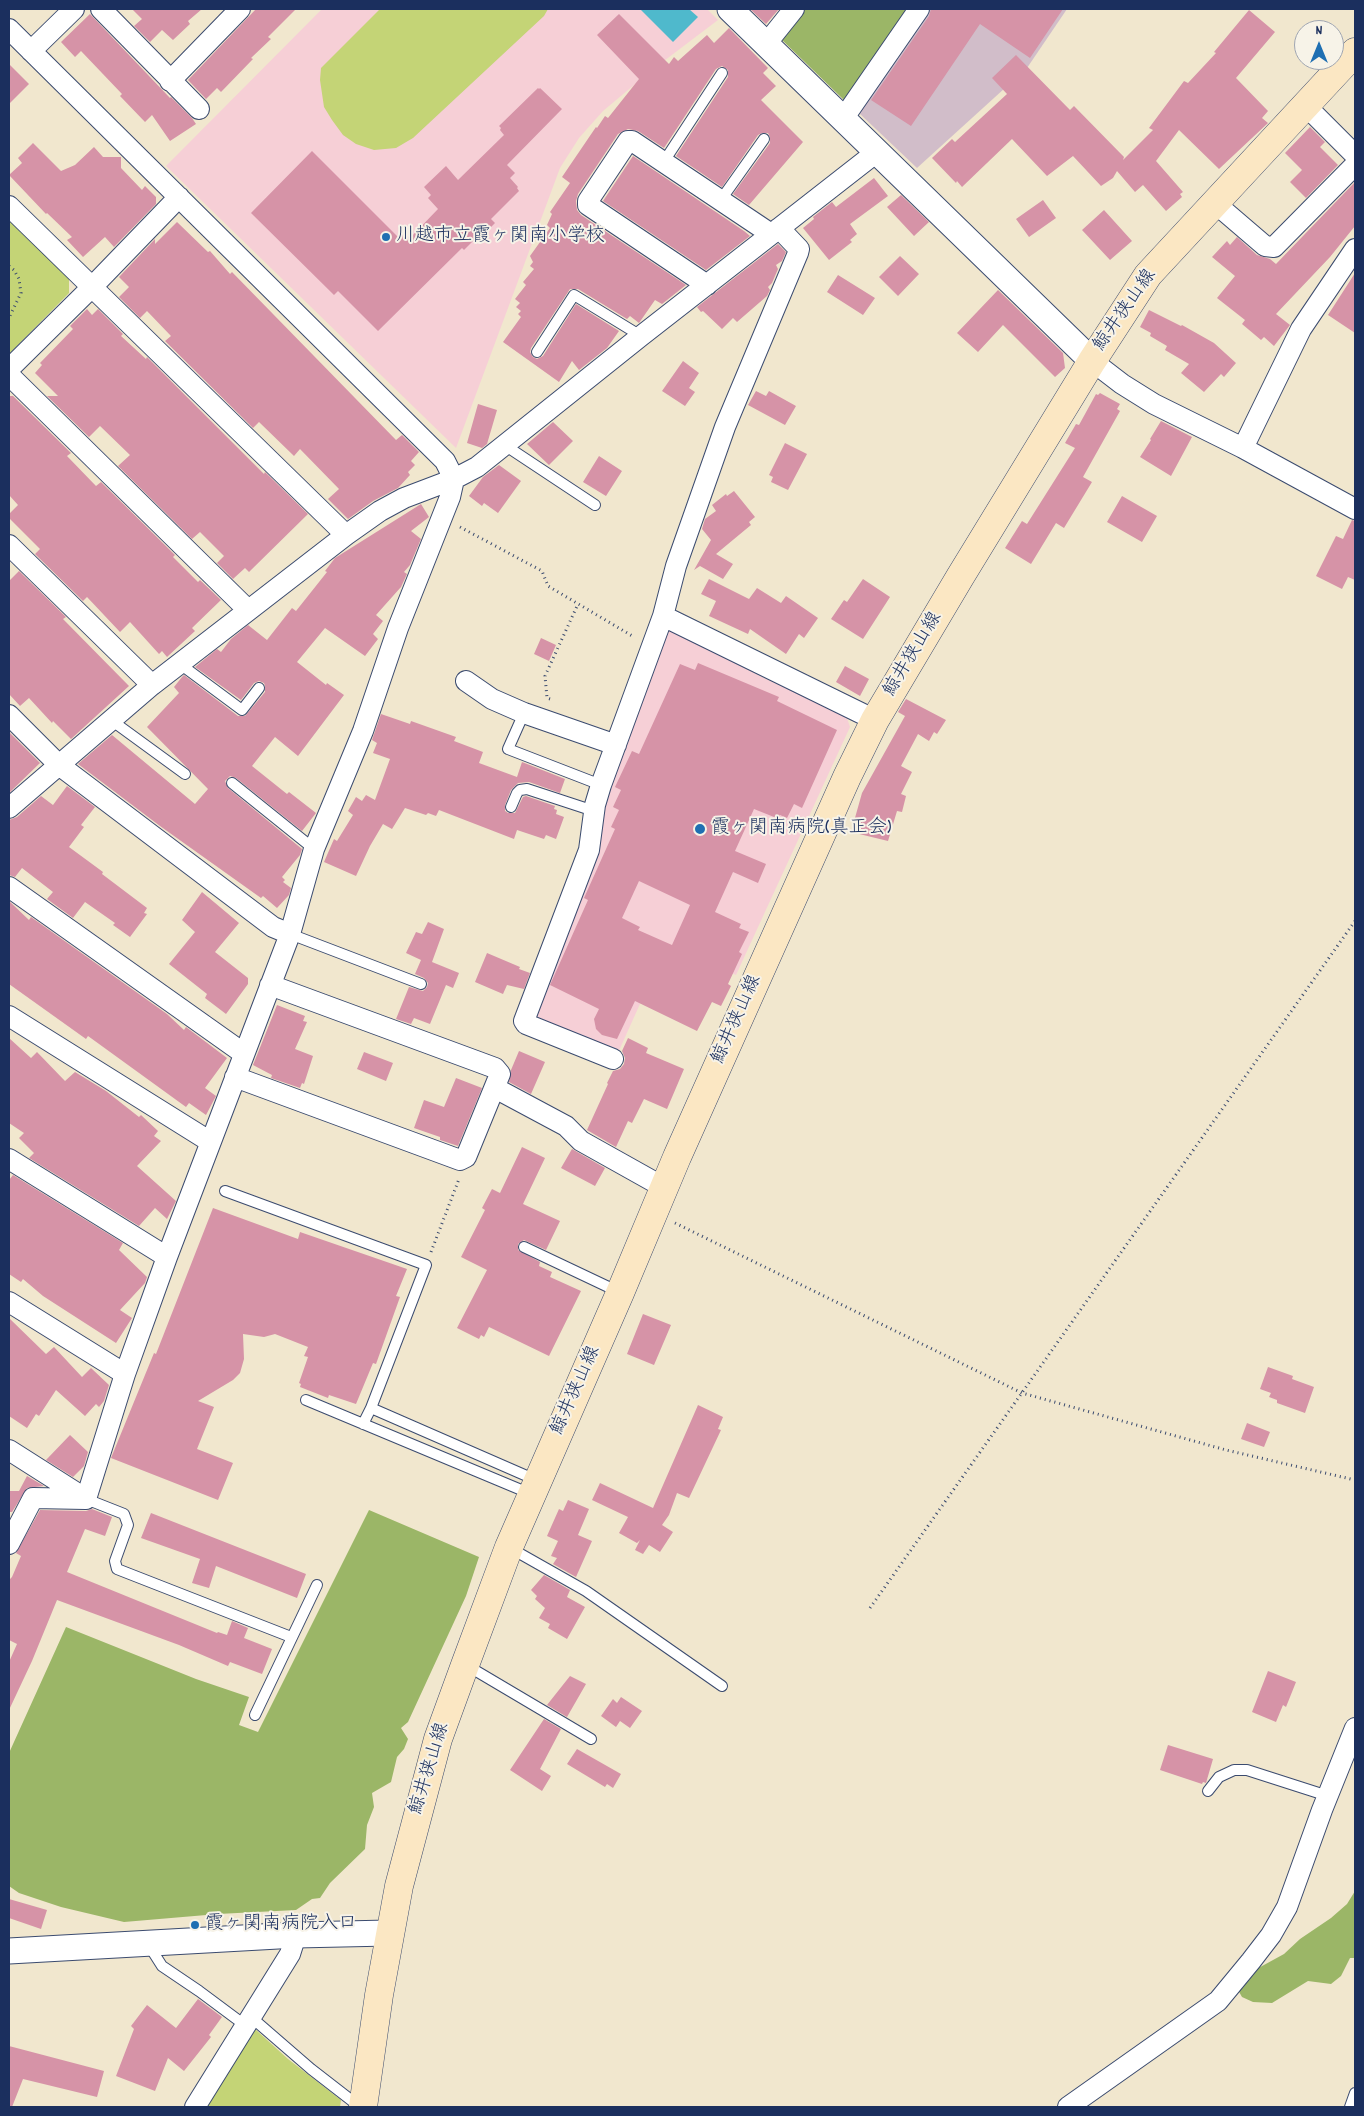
<!DOCTYPE html>
<html>
<head>
<meta charset="utf-8">
<style>
  body { margin:0 }
  #map { position:relative; width:1364px; height:2116px; overflow:hidden; background:#f1e7ce; font-family:Dekko,sans-serif }
  canvas { display:block }
  .frame { position:absolute; inset:0; border:10px solid #1b2f5e; pointer-events:none }
  .north { position:absolute; left:1294px; top:20px; width:50px; height:50px; box-sizing:border-box; background:#f7f3e8; border:1px solid #9fa5b1; border-radius:50%; rotate:0deg; font-size:14px; font-weight:700; line-height:20px; text-align:center; color:#1b2f5e }
  .north::after { content:''; display:block; margin:auto; width:18px; height:22px; background:#1f6fb2; clip-path:polygon(50% 0,100% 100%,50% 72%,0 100%) }
</style>
</head>
<body>
<div id="map">
<canvas width="1364" height="2116"></canvas>
<div class="frame"></div>
<div class="north">N</div>
</div>
<script>
const context = document.querySelector('canvas').getContext('2d');
context.lineJoin = 'round';
function fillPath(path, color) { context.fillStyle = color; context.fill(path, 'evenodd'); }
const shape = rows => new Path2D(rows.map(r => 'M' + r).join(''));
function strokePath(path, color, width, dash) { context.strokeStyle = color; context.lineWidth = width; context.lineCap = dash ? 'butt' : 'round'; context.setLineDash(dash || []); context.stroke(path); }
function drawText(font, color, halo, rows, align = 'center') {
  context.font = font + ' Dekko,"Klee One",sans-serif'; context.lineWidth = 4; context.setLineDash([]); context.textBaseline = 'middle'; context.strokeStyle = halo; context.fillStyle = color; for (const [text, x, y, turn = 0] of rows) {
    context.save(); context.translate(x, y); context.rotate((+turn || 0) * Math.PI / 180); context.textAlign = isNaN(turn) ? turn : align; if (halo) context.strokeText(text, 0, 0); context.fillText(text, 0, 0); context.restore();
  }
}
fillPath(shape([
  [322,9,707,9,718,20,652,70,603,111,579,138,560,168,456,448,166,166],
  [671,630,766,679,846,715,850,727,736,975,667,944,617,1055,536,1024,531,1015,600,808,661,633]
]), '#f6cfd6');
fillPath(shape([
  [924,9,1067,9,1027,68,917,168,859,113]
]), '#d1bdc9');
fillPath(shape([
  [380,9,548,9,544,16,413,138,396,148,374,150,356,144,343,135,332,120,324,107,320,80,321,68],
  [9,218,69,276,69,293,9,354],
  [255,2029,288,2059,341,2100,340,2107,206,2107]
]), '#c4d476');
fillPath(shape([
  [802,9,910,9,846,102,779,37],
  [369,1510,479,1557,466,1596,408,1722,401,1728,408,1739,404,1749,397,1757,391,1782,372,1793,374,1807,367,1825,365,1849,330,1883,320,1898,312,1899,296,1910,218,1914,124,1922,61,1907,19,1893,9,1886,9,1753,66,1627,196,1679,249,1697,239,1725,258,1732],
  [1355,1891,1355,1958,1350,1958,1341,1976,1331,1984,1308,1981,1272,2003,1253,2002,1242,1997,1238,1990,1253,1971,1284,1954,1300,1939,1331,1918,1347,1904]
]), '#9bb667');
fillPath(shape([
  [640,9,689,9,698,17,673,42]
]), '#4fb9cc');
fillPath(shape([
  [132,9,202,9,188,21,190,24,173,40,162,30,150,42,134,26,142,19],
  [256,9,296,9,268,37,271,39,251,58,253,59,221,92,217,88,206,99,188,80],
  [750,9,779,9,766,24],
  [931,9,1063,9,1030,58,980,24,911,126,871,100,929,16],
  [1249,10,1275,32,1236,78,1268,111,1262,118,1268,123,1219,169,1179,130,1156,161,1183,192,1180,194,1182,197,1166,211,1143,185,1135,192,1117,171,1113,178,1101,186,1073,156,1047,176,1012,139,962,187,957,181,956,183,932,158,952,139,955,142,1007,94,992,78,1016,55,1070,110,1074,106,1124,157,1123,160,1153,130,1149,128,1184,81,1188,83,1216,53,1214,52],
  [90,14,170,98,171,97,192,118,196,124,170,141,152,115,145,122,120,96,122,94,81,51,75,57,61,42],
  [619,14,669,64,674,57,678,61,707,35,714,43,729,28,768,68,763,73,776,86,761,100,803,142,749,205,733,194,770,143,770,137,768,133,762,133,758,135,722,187,676,156,728,77,728,70,722,66,716,69,664,148,638,131,628,129,618,134,578,194,576,201,577,210,581,215,686,285,662,304,655,300,639,323,630,316,627,319,578,289,570,289,531,348,530,352,533,357,537,359,543,356,576,304,619,331,607,348,579,370,572,361,559,382,503,342,521,317,518,314,521,311,516,307,520,303,515,299,526,285,523,282,534,269,530,266,533,262,530,256,550,228,547,225,552,214,550,212,570,183,562,177,596,127,597,128,605,116,608,118,639,79,597,35],
  [9,64,29,84,9,104],
  [538,88,539,89,540,88,562,109,507,165,515,173,510,178,518,187,517,188,519,191,491,219,495,223,484,234,482,232,464,250,462,248,378,331,338,291,334,295,251,213,312,151,399,238,404,233,410,238,438,209,428,198,431,195,424,187,446,166,458,180,504,135,500,130,501,128,499,126],
  [1310,127,1325,142,1320,147,1338,165,1306,198,1290,182,1302,170,1285,153],
  [33,143,61,171,75,165,94,147,103,157,121,157,121,168,142,190,145,186,156,197,156,204,114,247,105,237,83,257,67,240,72,237,47,213,46,214,9,175,22,163,18,158],
  [633,156,744,231,750,236,706,270,603,201],
  [874,178,888,196,850,224,857,234,850,240,852,242,829,260,803,228,814,219,813,217,832,202,836,207],
  [1355,182,1355,226,1330,257,1276,314,1290,325,1274,346,1264,337,1261,340,1242,324,1245,320,1217,298,1235,276,1212,257,1227,241,1230,245,1237,237,1257,255,1270,259,1276,264],
  [901,195,929,222,914,236,887,207],
  [1043,200,1056,218,1029,237,1016,219],
  [1104,210,1132,241,1110,260,1082,230],
  [177,222,208,252,210,251,230,274,232,272,396,440,402,435,419,452,411,461,415,465,408,472,410,475,398,488,373,501,348,519,328,499,339,489,300,449,294,456,259,422,253,428,165,341,171,336,147,311,140,318,119,297,129,287,119,277,155,239,155,244],
  [778,244,786,252,782,261,776,265,778,269,772,283,768,287,770,290,767,296,737,322,733,318,722,329,703,311,701,312,697,307],
  [900,256,919,274,898,296,879,277],
  [1355,273,1355,333,1328,315],
  [838,275,875,298,863,315,827,292],
  [998,290,1063,353,1065,368,1055,377,1003,325,978,352,957,333],
  [87,309,92,315,98,309,123,334,121,336,146,359,147,357,264,474,265,472,308,514,249,572,245,568,233,579,217,563,224,556,200,532,192,539,118,466,130,455,100,426,89,437,47,396,58,396,35,373,42,365,40,363,73,329,70,326],
  [1149,310,1181,326,1182,325,1214,343,1236,363,1224,377,1221,374,1204,392,1181,373,1189,364,1165,350,1167,346,1150,336,1151,333,1140,327],
  [683,361,699,373,689,388,695,392,685,406,662,391],
  [756,391,766,396,769,391,796,406,785,425,748,405],
  [1100,393,1120,404,1117,409,1120,411,1083,477,1092,482,1064,528,1056,523,1031,564,1005,548,1022,521,1027,524,1075,448,1065,443,1076,424,1079,425,1096,394,1098,395],
  [9,396,13,396,71,453,67,456,96,486,101,482,175,555,173,557,198,582,200,580,221,600,192,628,195,631,167,657,162,651,159,654,130,622,120,632,87,597,83,601,35,554,40,549,9,518,9,514,18,505,9,495],
  [478,404,497,410,487,444,482,448,467,443],
  [1161,421,1192,437,1171,476,1140,457,1151,440,1150,439],
  [553,422,573,441,549,465,527,444],
  [785,443,807,454,788,490,771,482,773,477,769,475],
  [599,456,622,471,606,496,583,482],
  [499,465,521,481,498,513,484,503,482,506,469,496,483,477],
  [734,491,755,517,749,522,751,525,716,554,733,564,723,579,700,566,694,570,711,540,702,529,705,519,716,511,712,505,726,494,727,496],
  [1122,496,1157,516,1142,542,1107,522],
  [421,504,429,517,411,531,421,539,410,565,404,572,407,574,401,587,376,615,383,621,373,634,378,639,365,656,325,628,297,662,326,685,327,683,344,695,298,756,275,737,252,766,287,794,289,792,316,813,302,831,236,778,230,776,225,781,228,788,302,849,300,855,282,877,285,880,283,882,291,888,289,895,277,908,263,896,261,898,160,826,78,764,112,735,195,804,208,789,147,727,179,693,174,687,182,677,184,675,238,716,245,716,265,692,265,686,264,683,259,681,254,683,241,700,195,667,217,649,221,652,231,639,248,625,267,640,292,608,296,611,327,572,325,571,335,558],
  [1352,520,1355,521,1355,580,1348,577,1342,589,1316,576,1336,536,1343,539],
  [19,571,66,617,63,619,129,686,71,739,53,721,52,723,29,698,20,706,9,694,9,581],
  [709,579,749,599,757,588,781,603,786,596,818,618,804,638,799,634,786,654,750,629,748,634,709,616,716,601,701,594],
  [863,579,890,597,863,639,831,619,844,600,847,602],
  [541,638,556,645,549,661,534,654],
  [698,663,779,697,777,701,837,730,802,808,794,804,787,818,780,815,779,819,754,809,735,851,766,864,758,883,733,872,715,912,741,924,739,928,749,932,739,952,742,954,728,984,731,986,721,1006,712,1002,697,1031,635,1001,617,1039,602,1035,596,1029,594,1019,599,1009,550,985,588,900,584,898,615,829,611,827,619,810,613,807,621,790,615,787,632,751,639,754,680,664,695,670],
  [639,881,690,905,672,945,638,930,640,927,622,918],
  [845,666,869,679,860,696,836,682],
  [906,699,946,720,937,734,934,732,929,741,918,734,901,766,912,772,901,794,906,796,902,812,897,811,888,841,851,832,862,793,905,716,898,712],
  [381,714,410,724,411,721,456,737,454,741,483,752,479,763,517,777,522,762,565,779,560,793,529,782,518,783,511,790,505,805,505,811,508,813,515,813,523,797,526,796,555,806,554,809,557,810,556,814,564,817,556,839,546,835,544,839,517,830,514,839,439,810,436,816,428,813,426,815,405,808,392,829,383,824,370,846,356,876,324,862,334,839,337,841,353,815,348,811,356,797,362,801,366,795,375,800,390,759,373,753,377,743,372,740],
  [9,732,40,763,9,793],
  [67,786,95,807,81,825,84,827,69,847,103,872,102,874,147,908,144,913,147,914,130,937,113,925,115,923,85,902,73,918,47,899,53,892,22,868,15,877,9,875,9,820,17,817,41,796,53,805],
  [202,892,239,923,215,952,248,978,248,984,226,1014,205,998,207,994,169,964,195,932,182,920],
  [9,901,29,920,31,917,167,1014,184,1030,186,1027,227,1058,205,1088,216,1096,206,1115,189,1103,186,1107,88,1036,86,1039,9,984],
  [428,922,444,929,432,962,459,973,453,988,446,985,430,1024,414,1018,411,1024,396,1019,409,987,423,991,427,987,428,983,424,978,415,974,421,960,406,953,416,932,422,934],
  [487,953,520,967,519,969,530,973,524,989,507,985,503,994,475,982],
  [277,1005,305,1016,303,1021,307,1022,295,1049,313,1056,304,1084,302,1083,300,1088,271,1078,272,1075,253,1065],
  [9,1038,31,1058,37,1052,65,1081,75,1072,106,1091,139,1117,141,1115,158,1131,154,1136,161,1141,137,1166,176,1201,167,1219,155,1208,139,1226,29,1158,34,1153,19,1138,24,1133,9,1123],
  [628,1038,648,1048,646,1053,684,1069,667,1109,644,1099,632,1123,628,1121,616,1147,587,1130,608,1084,607,1083,613,1071,620,1069,624,1064,625,1058,622,1051],
  [519,1051,545,1062,531,1094,509,1082,511,1070],
  [364,1052,393,1063,386,1081,357,1069],
  [456,1078,482,1088,458,1146,440,1140,440,1137,414,1128,424,1100,444,1107],
  [522,1147,545,1158,523,1204,560,1221,546,1250,524,1240,518,1244,518,1250,540,1262,539,1266,552,1272,550,1277,581,1291,549,1356,489,1327,484,1337,481,1335,479,1339,457,1328,487,1270,461,1257,485,1210,482,1208,492,1189,500,1193],
  [572,1149,605,1168,595,1186,561,1168],
  [13,1175,123,1243,119,1250,147,1277,145,1283,120,1310,132,1318,116,1343,43,1296,23,1279,21,1282,9,1274,9,1180],
  [213,1208,298,1239,300,1232,407,1269,396,1296,400,1297,376,1364,373,1363,356,1404,329,1395,328,1398,300,1387,301,1384,299,1383,308,1357,304,1356,308,1347,275,1334,264,1337,243,1334,244,1359,240,1373,233,1380,198,1401,214,1407,197,1449,233,1463,218,1500,111,1458,154,1353,156,1354],
  [643,1314,671,1325,654,1365,627,1354],
  [9,1318,46,1354,54,1347,82,1377,91,1368,109,1385,104,1401,99,1407,96,1404,85,1416,56,1390,39,1416,36,1414,27,1428,9,1416],
  [1268,1367,1293,1376,1292,1379,1314,1387,1305,1413,1277,1403,1277,1400,1269,1397,1271,1393,1260,1389],
  [698,1405,723,1417,718,1429,721,1430,689,1498,677,1493,669,1515,662,1525,673,1532,660,1552,649,1545,643,1554,635,1550,640,1540,637,1543,619,1533,628,1517,592,1500,600,1483,653,1508],
  [1247,1423,1270,1432,1264,1447,1241,1439],
  [70,1435,88,1452,84,1466,73,1477,46,1460],
  [27,1476,44,1486,27,1488,12,1512,9,1512,9,1491,19,1491],
  [568,1500,589,1509,578,1535,592,1541,576,1577,553,1564,557,1558,551,1556,558,1541,547,1536,559,1509,563,1511],
  [92,1509,112,1517,105,1536,85,1529,67,1572,217,1633,218,1632,227,1635,232,1621,248,1628,244,1638,272,1649,262,1674,230,1662,228,1666,179,1645,57,1600,32,1661,9,1710,9,1662,17,1644,9,1640,9,1580,12,1577,21,1556,16,1553,40,1510,86,1511],
  [151,1513,306,1574,297,1598,216,1566,209,1588,192,1583,200,1559,141,1538],
  [544,1575,570,1590,567,1597,585,1607,567,1639,548,1628,550,1624,539,1618,545,1608,535,1599,537,1596,531,1590],
  [1268,1671,1296,1682,1286,1707,1283,1705,1276,1722,1252,1712],
  [570,1676,586,1684,567,1717,547,1705],
  [621,1697,642,1711,630,1728,620,1721,616,1727,601,1716,613,1699,617,1703],
  [544,1719,561,1729,540,1769,551,1776,542,1791,510,1770],
  [1168,1745,1213,1759,1206,1783,1203,1782,1202,1784,1160,1770],
  [577,1749,621,1774,613,1788,607,1784,605,1787,567,1764],
  [9,1899,47,1910,41,1929,9,1918],
  [198,1999,222,2017,209,2035,211,2037,184,2071,168,2058,155,2091,116,2076,134,2029,131,2026,147,2005,176,2028],
  [9,2046,104,2071,97,2097,23,2079,12,2107,9,2107]
]), '#d693a7');
const service = shape([
  [663,163,722,73],
  [720,201,764,139],
  [537,352,574,295,641,336],
  [506,446,595,505],
  [180,664,242,710,259,688],
  [524,713,508,749,601,785],
  [111,720,185,774],
  [232,783,314,849],
  [511,807,517,793,520,790,527,789,594,811],
  [290,934,421,984],
  [225,1191,426,1265,371,1408],
  [524,1247,619,1292],
  [306,1400,531,1494],
  [363,1424,371,1408,536,1480],
  [86,1499,124,1514,128,1525,115,1561,117,1569,291,1637],
  [510,1548,586,1591,722,1686],
  [466,1665,591,1739],
  [255,1715,317,1585],
  [1208,1791,1219,1777,1234,1770,1247,1770,1328,1796],
  [148,1944,162,1966,199,1991,246,2026],
  [251,2017,311,2069,360,2107],
  [1350,2107,1355,2093]
]);
const minor = shape([
  [101,9,199,109],
  [9,29,445,461,454,479,450,497,398,628,363,731,314,849,290,934,167,1257,125,1374,86,1499],
  [766,44,794,9],
  [31,51,74,9],
  [170,81,240,9],
  [1306,106,1355,155],
  [843,119,919,9],
  [1216,204,1265,246,1274,247,1355,165],
  [9,206,346,535],
  [707,285,588,205,588,201,628,141,632,141,771,234],
  [1092,361,1122,384,1154,404,1243,448,1355,509],
  [9,369,93,286,179,197],
  [9,375,248,610],
  [1243,448,1301,329,1355,249],
  [9,545,152,685],
  [663,616,875,720],
  [466,681,492,699,524,713,616,745],
  [9,715,59,765,273,927,290,934],
  [9,808,152,685,346,535,380,511,404,498,454,479,477,467,641,336,878,151],
  [9,887,243,1053],
  [9,1016,209,1141],
  [613,1059,526,1024,524,1021,589,850,595,805,601,785,663,616,676,566,725,427,798,253,799,249,779,228],
  [235,1077,460,1160,466,1157,500,1074,495,1068,270,985],
  [495,1088,566,1126,581,1141,665,1188],
  [9,1159,167,1257],
  [9,1302,125,1374],
  [9,1450,86,1499],
  [9,1544,33,1498,86,1499],
  [195,2107,290,1954,296,1935],
  [1068,2107,1218,2001,1251,1961,1271,1935,1287,1907,1322,1810,1355,1728]
]);
const tertiary = shape([
  [730,9,1092,361],
  [9,1951,296,1935,389,1933]
]);
const secondary = shape([
  [363,2107,379,1995,399,1886,438,1739,465,1665,509,1547,620,1293,677,1157,847,777,875,720,960,577,1092,361,1148,275,1355,52]
]);
strokePath(service, '#3b4b6f', 12);
strokePath(minor, '#3b4b6f', 22);
strokePath(tertiary, '#3b4b6f', 27);
strokePath(secondary, '#3b4b6f', 29);
strokePath(shape([
  [9,266,14,270,19,279,21,293,9,318],
  [460,527,542,571,548,586,634,637],
  [550,699,547,698,545,676,578,604],
  [675,1223,1022,1393,1226,1450,1355,1480],
  [431,1252,459,1179],
  [870,1608,1355,921]
]), '#3b4b6f', 3, [1, 4]);
strokePath(service, '#fff', 10);
strokePath(minor, '#fff', 20);
strokePath(tertiary, '#fff', 25);
strokePath(secondary, '#fbe7c3', 28);
for (const [x, y, r, color] of [
  [386,237,5,"#1f6fb2"],
  [700,829,6,"#1f6fb2"],
  [195,1925,5,"#1f6fb2"]
]) { const dot = new Path2D(); dot.arc(x, y, r, 0, 2 * Math.PI); context.fillStyle = color; context.fill(dot); strokePath(dot, '#f7f3e8', 2); }
drawText('19px', '#1b2f5e', '#f7f3e8', [
  ["川越市立霞ヶ関南小学校",396,237],
  ["霞ヶ関南病院(真正会)",711,829],
  ["霞ヶ関南病院入口",205,1925]
], 'left');
drawText('19px', '#1b2f5e', '#f7f3e8', [
  ["鯨井狭山線",1126,311,-55],
  ["鯨井狭山線",914,655,-59],
  ["鯨井狭山線",738,1020,-66],
  ["鯨井狭山線",577,1391,-66],
  ["鯨井狭山線",431,1769,-73]
]);
</script>
</body>
</html>
